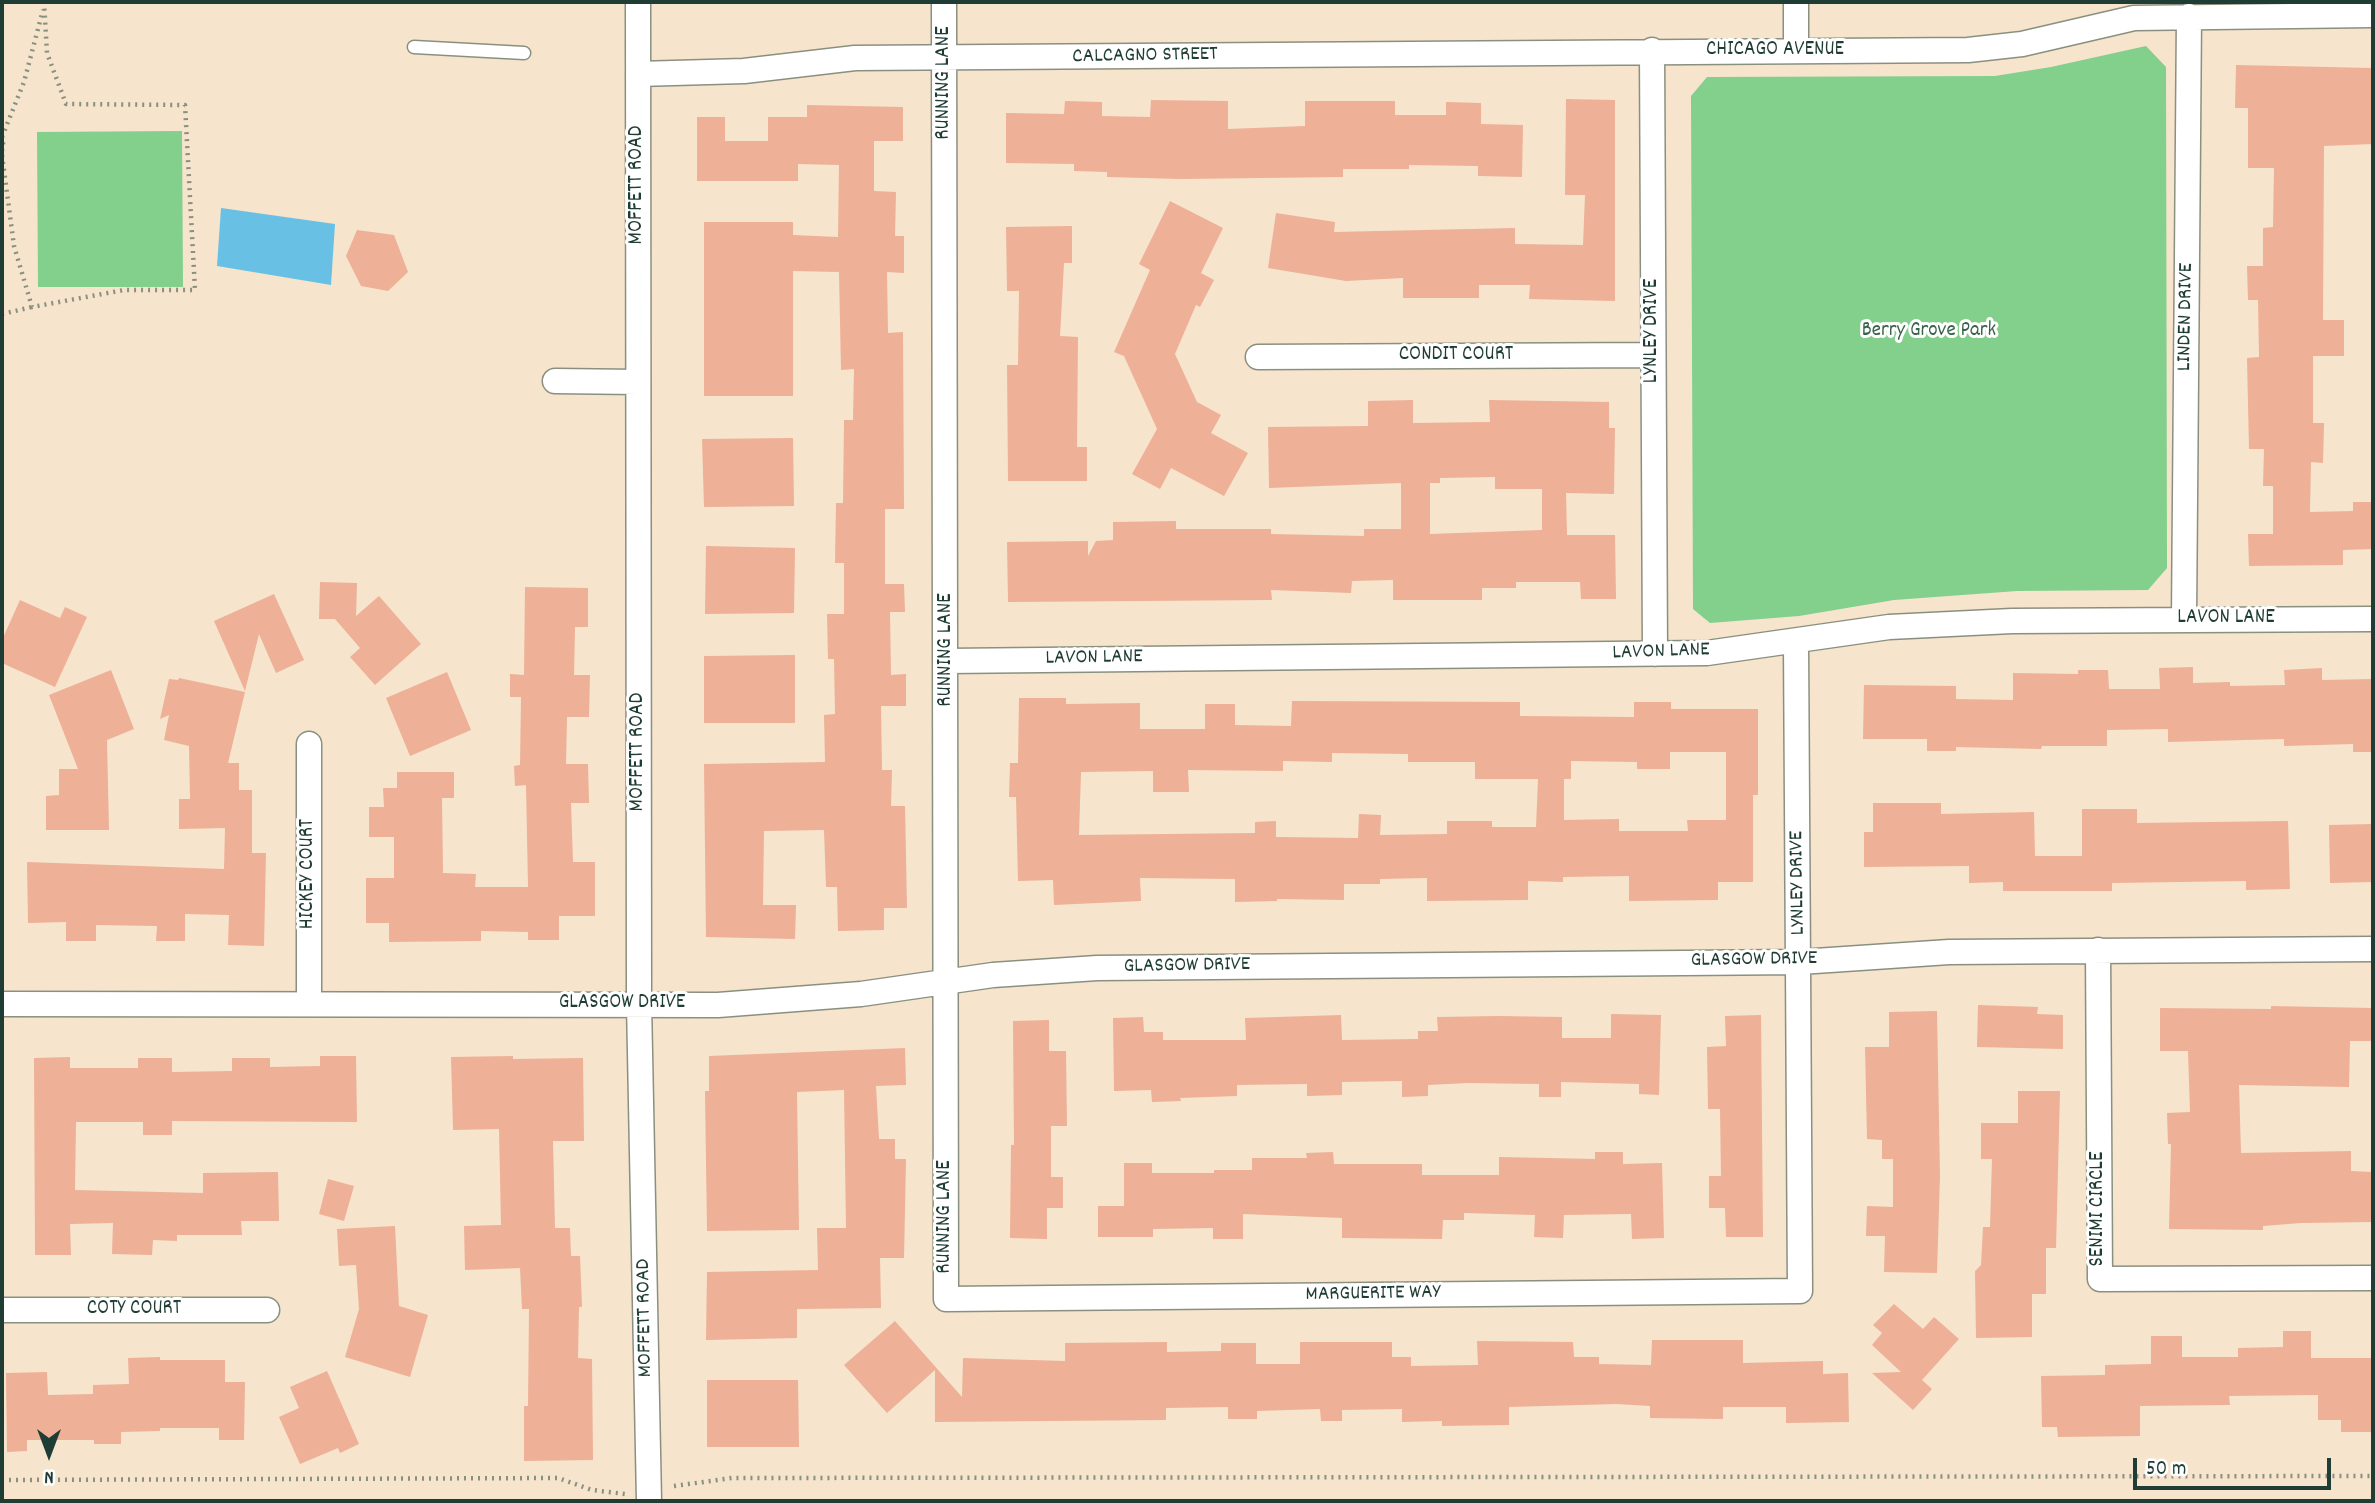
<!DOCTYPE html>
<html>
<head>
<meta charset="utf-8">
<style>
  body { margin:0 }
  #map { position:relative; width:2375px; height:1503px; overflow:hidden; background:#f6e4cd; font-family:Dekko,sans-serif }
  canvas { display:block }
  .frame { position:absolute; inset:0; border:4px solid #1f3d34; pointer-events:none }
  .north { position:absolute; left:14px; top:1419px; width:70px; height:70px; -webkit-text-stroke:5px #fff; paint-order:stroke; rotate:180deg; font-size:19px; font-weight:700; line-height:28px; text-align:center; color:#1f3d34 }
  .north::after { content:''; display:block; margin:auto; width:24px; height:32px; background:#1f3d34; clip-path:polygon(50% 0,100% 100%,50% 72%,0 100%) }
  .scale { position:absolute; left:2133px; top:1458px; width:198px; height:32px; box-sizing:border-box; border:4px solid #1f3d34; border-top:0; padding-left:9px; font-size:21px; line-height:24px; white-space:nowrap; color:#1f3d34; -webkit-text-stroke:5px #fff; paint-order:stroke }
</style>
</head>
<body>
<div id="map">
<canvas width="2375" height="1503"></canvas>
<div class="frame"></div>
<div class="north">N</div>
<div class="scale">50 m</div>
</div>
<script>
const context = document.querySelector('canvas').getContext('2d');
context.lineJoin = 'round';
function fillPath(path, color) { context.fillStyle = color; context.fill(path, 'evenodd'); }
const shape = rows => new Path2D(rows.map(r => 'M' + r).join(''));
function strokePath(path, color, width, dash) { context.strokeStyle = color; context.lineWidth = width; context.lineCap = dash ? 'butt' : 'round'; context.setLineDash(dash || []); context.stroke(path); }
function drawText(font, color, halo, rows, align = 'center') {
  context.font = font + ' Dekko,sans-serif'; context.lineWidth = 6; context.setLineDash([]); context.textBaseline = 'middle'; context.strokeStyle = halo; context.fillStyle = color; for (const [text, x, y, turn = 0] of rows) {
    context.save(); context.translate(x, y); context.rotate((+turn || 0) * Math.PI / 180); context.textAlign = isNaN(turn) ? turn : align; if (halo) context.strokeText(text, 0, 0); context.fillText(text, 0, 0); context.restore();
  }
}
fillPath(shape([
  [2146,46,2166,67,2167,568,2148,590,2017,591,1894,600,1799,616,1710,623,1693,609,1691,96,1707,77,1995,76,2051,67],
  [182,131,183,287,38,287,37,132]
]), '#83cf8c');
fillPath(shape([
  [221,208,335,224,331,285,217,266]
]), '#68c1e5');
fillPath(shape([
  [2236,65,2373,68,2373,144,2324,146,2323,320,2344,320,2344,356,2313,356,2313,423,2324,423,2323,463,2311,462,2310,512,2353,511,2353,502,2373,502,2373,549,2343,550,2343,565,2249,566,2248,534,2273,534,2273,486,2263,486,2264,449,2249,449,2247,358,2259,357,2258,300,2248,300,2247,266,2263,266,2263,228,2273,227,2274,168,2248,168,2248,108,2235,108],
  [1566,99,1615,100,1615,301,1529,299,1530,285,1479,285,1479,298,1403,298,1403,278,1346,281,1268,268,1276,213,1335,222,1334,232,1515,228,1515,244,1583,245,1585,195,1565,195],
  [1151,100,1228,101,1228,129,1305,126,1305,101,1395,101,1395,115,1446,115,1446,102,1481,103,1481,124,1523,125,1522,177,1478,176,1478,166,1409,165,1409,169,1343,169,1343,177,1181,179,1107,177,1107,172,1074,171,1074,164,1006,163,1006,113,1064,114,1065,101,1102,102,1102,116,1150,117],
  [807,105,903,107,903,141,874,141,874,191,896,192,895,236,904,236,904,273,887,272,888,333,903,332,904,509,885,509,885,584,904,584,905,612,890,612,891,675,906,674,906,706,881,706,882,770,892,770,891,806,905,806,907,908,884,908,884,930,838,931,837,887,826,887,824,830,764,831,763,905,796,905,795,939,706,937,704,764,825,762,824,715,835,714,834,659,828,659,827,614,844,614,844,563,835,563,836,503,843,503,844,420,853,420,854,369,841,370,839,272,793,271,793,396,704,396,704,222,793,222,793,235,838,237,839,165,798,164,798,181,697,181,697,117,725,117,725,141,768,141,768,117,807,117],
  [1170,201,1223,228,1201,273,1214,280,1200,307,1196,305,1175,354,1197,402,1221,415,1211,433,1248,453,1224,496,1171,468,1160,489,1132,474,1157,429,1124,356,1114,352,1150,270,1139,264],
  [1072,226,1072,263,1064,263,1060,336,1078,337,1077,447,1087,447,1087,481,1008,481,1007,365,1018,365,1019,291,1007,291,1006,227],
  [357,230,394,235,408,272,388,291,361,286,346,256],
  [1413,400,1413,423,1490,422,1489,400,1609,402,1609,428,1615,428,1614,494,1566,493,1567,535,1615,535,1616,599,1581,599,1580,582,1516,582,1516,588,1482,588,1482,600,1393,600,1393,580,1352,581,1351,593,1271,590,1272,600,1008,602,1007,542,1088,541,1088,556,1096,541,1113,540,1113,522,1176,521,1176,529,1271,529,1271,534,1364,536,1364,529,1401,529,1401,483,1269,488,1268,427,1368,426,1368,401],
  [1495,477,1495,489,1542,489,1542,530,1430,534,1430,483,1440,483,1440,478],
  [793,438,794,506,704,507,702,439],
  [706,546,795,548,794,613,705,614],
  [320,582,357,583,356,616,379,596,421,644,375,685,350,657,360,648,335,619,319,619],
  [525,587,588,588,588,627,575,627,574,675,590,675,589,717,567,717,566,764,588,764,589,803,571,803,573,862,595,862,595,916,559,916,559,940,528,940,528,932,481,931,481,941,389,942,389,923,366,923,366,878,394,878,394,837,369,837,369,807,384,807,383,788,397,788,397,772,454,772,454,798,442,798,443,873,476,874,475,887,528,887,526,785,515,786,514,766,520,765,521,697,510,697,510,674,524,675],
  [274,594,304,660,276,673,259,634,245,691,214,621],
  [20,600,60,618,65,607,87,617,55,687,2,663,2,640],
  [795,655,795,723,704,723,704,656],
  [2193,667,2193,683,2230,682,2230,686,2285,685,2284,670,2322,668,2322,680,2373,679,2373,752,2353,752,2353,744,2284,746,2284,739,2168,742,2168,729,2107,730,2107,746,2042,746,2041,749,1956,747,1956,751,1927,751,1927,739,1863,739,1864,685,1956,686,1956,699,2013,700,2013,673,2078,674,2078,670,2108,670,2109,689,2160,689,2159,668],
  [111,670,134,729,107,740,109,830,46,830,46,796,59,795,59,769,78,769,49,695],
  [447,672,471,730,410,756,386,698],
  [179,678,245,692,228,763,239,763,239,790,252,790,252,853,266,853,264,946,228,945,229,915,185,914,185,941,156,941,157,926,96,925,96,941,66,941,66,922,28,923,27,862,224,869,225,828,179,829,179,799,190,799,189,746,164,740,169,715,160,719,169,679,178,680],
  [1019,698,1066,698,1066,704,1140,703,1140,729,1205,729,1205,704,1235,704,1235,725,1291,726,1292,701,1520,702,1520,716,1634,717,1634,702,1671,702,1671,709,1758,709,1758,795,1753,795,1753,882,1718,882,1718,900,1629,901,1629,876,1563,877,1563,882,1528,881,1528,900,1427,901,1427,878,1380,879,1380,884,1344,884,1344,900,1277,899,1277,901,1235,902,1235,879,1140,878,1141,901,1054,905,1053,880,1018,881,1016,797,1009,797,1010,763,1018,763],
  [1670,752,1726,752,1726,820,1687,820,1688,831,1619,831,1619,819,1564,820,1564,779,1571,779,1571,761,1637,762,1637,769,1670,769],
  [1332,753,1408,754,1408,762,1475,762,1475,779,1538,779,1536,827,1492,827,1492,821,1447,821,1447,834,1380,835,1381,815,1359,814,1358,838,1276,837,1276,821,1255,822,1255,833,1079,835,1081,772,1153,771,1153,792,1189,792,1188,770,1283,771,1283,761,1332,762],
  [1873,803,1941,803,1941,814,2034,812,2035,856,2082,856,2082,809,2137,809,2137,823,2288,821,2290,889,2246,890,2246,881,2112,883,2112,891,2003,891,2003,882,1969,883,1969,866,1864,867,1864,832,1873,832],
  [2373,824,2373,882,2330,883,2329,825],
  [1978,1005,2038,1007,2037,1014,2063,1015,2063,1049,1977,1047],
  [2271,1006,2373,1008,2373,1041,2350,1041,2349,1087,2239,1085,2241,1153,2351,1151,2351,1171,2373,1172,2373,1222,2301,1223,2263,1226,2263,1230,2169,1229,2171,1144,2168,1144,2167,1113,2190,1112,2188,1051,2160,1051,2160,1008,2271,1009],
  [1937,1011,1940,1176,1937,1273,1884,1272,1885,1236,1866,1236,1867,1206,1893,1207,1893,1159,1882,1159,1882,1140,1867,1139,1865,1047,1889,1047,1889,1012],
  [1611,1014,1661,1015,1659,1095,1639,1094,1639,1084,1561,1082,1561,1097,1539,1097,1539,1084,1468,1083,1428,1085,1428,1096,1402,1097,1402,1081,1342,1082,1342,1095,1307,1096,1307,1084,1237,1085,1237,1096,1180,1098,1181,1101,1152,1102,1151,1090,1114,1091,1113,1018,1143,1017,1144,1032,1163,1032,1163,1040,1246,1040,1245,1018,1341,1015,1342,1040,1418,1039,1418,1031,1438,1031,1437,1017,1498,1016,1562,1017,1562,1038,1611,1038],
  [1761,1015,1763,1237,1726,1237,1725,1208,1709,1208,1709,1176,1721,1176,1720,1109,1708,1109,1707,1047,1726,1046,1725,1016],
  [1049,1020,1049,1051,1066,1051,1067,1126,1051,1126,1051,1177,1063,1177,1063,1208,1047,1208,1047,1239,1010,1238,1011,1145,1014,1145,1013,1021],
  [905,1048,906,1085,876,1086,879,1139,895,1139,895,1159,906,1159,904,1258,880,1258,881,1308,797,1309,797,1338,706,1340,707,1272,818,1270,817,1228,846,1228,844,1090,797,1092,799,1230,707,1231,705,1091,709,1091,709,1056],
  [320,1056,356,1056,357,1122,172,1121,172,1135,143,1135,143,1122,76,1122,75,1190,203,1193,203,1173,278,1172,279,1221,241,1221,242,1235,177,1235,177,1241,153,1240,152,1255,112,1254,113,1223,70,1224,71,1255,35,1255,34,1058,70,1057,70,1068,138,1068,138,1058,172,1058,172,1072,232,1071,232,1058,270,1058,270,1067,320,1066],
  [513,1056,513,1059,583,1058,584,1141,553,1141,555,1228,570,1228,571,1256,580,1256,582,1307,579,1307,578,1358,592,1359,593,1460,524,1461,524,1406,528,1406,529,1309,522,1309,520,1268,465,1270,464,1226,501,1225,499,1129,453,1130,451,1057],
  [2018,1091,2060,1091,2056,1248,2046,1248,2046,1294,2032,1294,2032,1337,1976,1338,1975,1271,1981,1265,1983,1227,1990,1227,1992,1159,1981,1159,1981,1123,2018,1123],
  [1333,1152,1334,1164,1422,1164,1422,1175,1499,1175,1499,1157,1595,1159,1595,1152,1623,1152,1623,1164,1662,1163,1664,1238,1632,1239,1631,1214,1564,1215,1563,1238,1534,1237,1535,1215,1464,1213,1464,1220,1443,1220,1442,1239,1342,1238,1342,1218,1243,1214,1243,1239,1213,1239,1213,1228,1153,1229,1153,1237,1098,1237,1098,1206,1124,1206,1124,1163,1152,1163,1152,1173,1214,1173,1214,1170,1252,1170,1252,1158,1307,1158,1306,1153],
  [328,1179,354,1186,344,1221,319,1214],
  [395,1226,399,1306,428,1315,410,1377,345,1357,359,1309,356,1265,339,1266,337,1229],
  [1894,1304,1923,1329,1934,1317,1959,1339,1922,1380,1932,1389,1913,1410,1872,1373,1901,1372,1872,1345,1882,1333,1873,1325],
  [895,1321,962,1397,963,1358,1065,1361,1065,1343,1167,1342,1167,1352,1221,1351,1221,1343,1256,1343,1256,1364,1300,1364,1300,1342,1392,1342,1392,1357,1411,1357,1411,1366,1478,1365,1477,1341,1573,1342,1574,1357,1599,1357,1599,1364,1651,1365,1652,1340,1743,1340,1743,1363,1823,1361,1823,1374,1848,1373,1849,1422,1786,1423,1786,1407,1723,1407,1723,1419,1650,1418,1650,1406,1616,1404,1509,1407,1509,1425,1442,1426,1442,1421,1402,1422,1402,1409,1342,1410,1342,1421,1321,1421,1320,1409,1257,1411,1257,1419,1228,1419,1228,1407,1166,1408,1166,1420,935,1422,935,1370,887,1413,844,1365],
  [2283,1331,2311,1331,2311,1358,2373,1358,2373,1432,2341,1432,2341,1420,2318,1420,2318,1395,2229,1396,2230,1405,2140,1406,2140,1436,2058,1437,2057,1427,2042,1427,2041,1376,2105,1375,2105,1365,2151,1364,2151,1336,2182,1336,2182,1357,2238,1357,2238,1348,2283,1347],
  [160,1357,160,1360,225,1360,225,1382,245,1382,244,1440,219,1440,219,1428,160,1428,160,1431,121,1432,121,1444,94,1444,94,1440,27,1440,27,1451,7,1452,6,1373,47,1372,48,1395,93,1394,93,1385,129,1384,128,1358],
  [327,1371,359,1444,340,1453,338,1448,300,1464,279,1417,299,1408,290,1387],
  [707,1380,798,1380,799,1447,707,1447]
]), '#eeb096');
const lane = shape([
  [414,47,524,53]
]);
const street = shape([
  [638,2,639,1003,649,1501],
  [944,2,946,1299,1800,1291,1796,643],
  [1796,2,1796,51],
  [1652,50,1655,654],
  [638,74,744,71,855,58,1968,50,2022,44,2134,18,2373,15],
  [1258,357,1653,355],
  [555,381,638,382],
  [2184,619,2189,16],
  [947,661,1707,653,1889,627,2012,621,2373,619],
  [309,744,309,1004],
  [2098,950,2100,1279,2373,1278],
  [2,1004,718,1005,861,994,993,975,1097,968,1800,962,1949,952,2373,949],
  [2,1310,267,1310]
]);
strokePath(lane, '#8a9080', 15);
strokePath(street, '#8a9080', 27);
strokePath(shape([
  [2,137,24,82,43,10],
  [2,151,4,137],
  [2,155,14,246,32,307,124,290,195,290,185,105,66,104,47,53,44,2],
  [2,314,32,307],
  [2,1480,558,1478,592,1490,625,1494],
  [674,1486,732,1478,2373,1476]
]), '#8a9080', 4.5, [2, 5]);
strokePath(lane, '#fff', 12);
strokePath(street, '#fff', 24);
drawText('21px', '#1f3d34', '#fff', [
  ["CHICAGO AVENUE",1775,51],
  ["CALCAGNO STREET",1145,57,-1],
  ["RUNNING LANE",945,83,-90],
  ["MOFFETT ROAD",638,185,-90],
  ["LINDEN DRIVE",2187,317,-89],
  ["LYNLEY DRIVE",1653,331,-90],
  ["CONDIT COURT",1456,356],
  ["LAVON LANE",2226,619],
  ["RUNNING LANE",947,650,-90],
  ["LAVON LANE",1661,653,-2],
  ["LAVON LANE",1094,659,-1],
  ["MOFFETT ROAD",639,752,-90],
  ["HICKEY COURT",309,874,-90],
  ["LYNLEY DRIVE",1799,883,-91],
  ["GLASGOW DRIVE",1754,961,-1],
  ["GLASGOW DRIVE",1187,967,-1],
  ["GLASGOW DRIVE",622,1004],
  ["SENIMI CIRCLE",2099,1209,-90],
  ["RUNNING LANE",946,1217,-90],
  ["MARGUERITE WAY",1373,1295,-1],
  ["COTY COURT",134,1310],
  ["MOFFETT ROAD",646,1318,-91]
]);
drawText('21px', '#38624a', '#fff', [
  ["Berry Grove Park",1929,332]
]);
</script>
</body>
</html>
